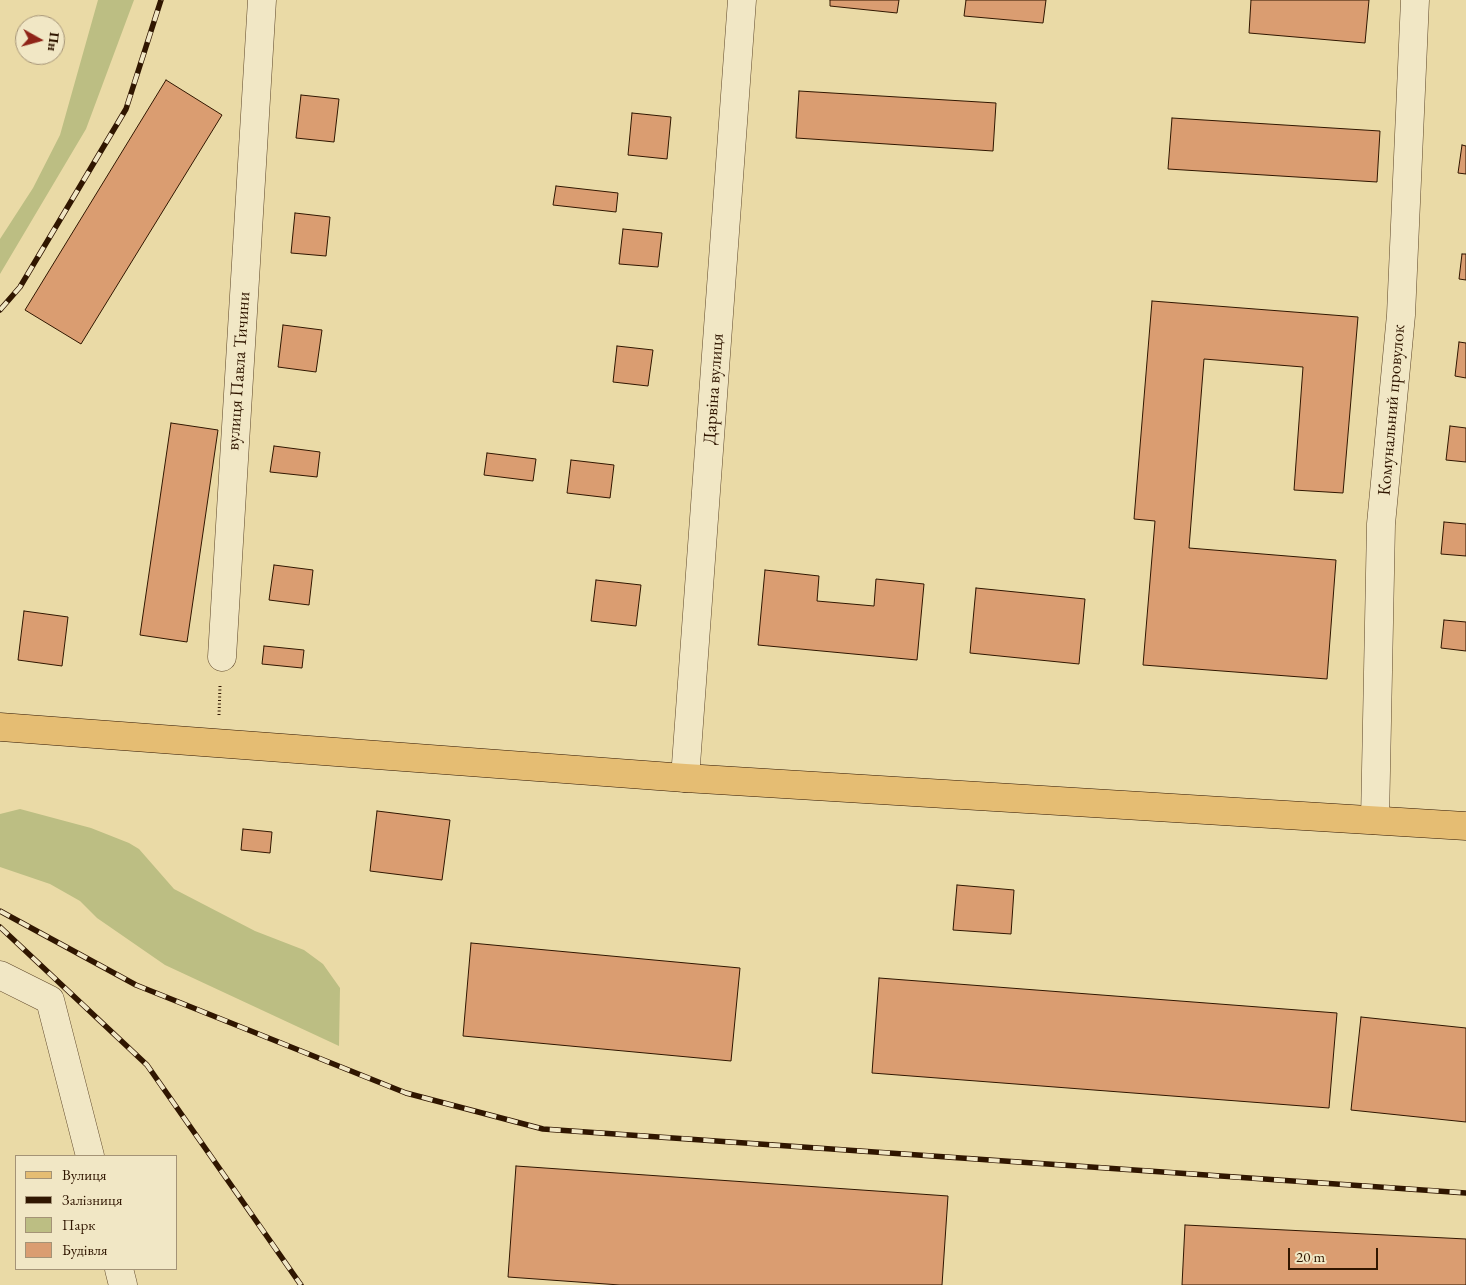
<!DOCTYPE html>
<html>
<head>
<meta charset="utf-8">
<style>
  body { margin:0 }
  #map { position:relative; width:1466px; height:1285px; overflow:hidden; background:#eadaa6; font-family:"EB Garamond",serif }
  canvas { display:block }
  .legend { position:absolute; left:15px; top:1155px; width:162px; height:115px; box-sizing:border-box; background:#f1e7c5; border:1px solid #a49376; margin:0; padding:6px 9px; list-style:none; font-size:15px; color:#301600 }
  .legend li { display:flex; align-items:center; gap:10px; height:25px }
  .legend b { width:25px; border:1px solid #a49376 }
  .north { position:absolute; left:15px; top:15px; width:50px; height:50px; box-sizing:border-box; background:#f1e7c5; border:1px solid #a49376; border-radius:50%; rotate:97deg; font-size:14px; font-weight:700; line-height:20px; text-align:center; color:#301600 }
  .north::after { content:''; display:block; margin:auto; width:18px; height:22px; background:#8f2418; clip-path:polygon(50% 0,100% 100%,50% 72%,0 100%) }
  .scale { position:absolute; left:1288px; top:1248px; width:90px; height:22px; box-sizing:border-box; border:2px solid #301600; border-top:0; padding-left:6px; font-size:15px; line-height:18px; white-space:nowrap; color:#301600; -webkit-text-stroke:4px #f1e7c5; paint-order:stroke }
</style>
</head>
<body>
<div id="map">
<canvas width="1466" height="1285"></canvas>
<ul class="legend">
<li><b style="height:6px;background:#e5bd73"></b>Вулиця</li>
<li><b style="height:6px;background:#301600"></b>Залізниця</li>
<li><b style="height:14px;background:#bcbe83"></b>Парк</li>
<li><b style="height:14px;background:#da9d71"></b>Будівля</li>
</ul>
<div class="north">Пн</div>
<div class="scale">20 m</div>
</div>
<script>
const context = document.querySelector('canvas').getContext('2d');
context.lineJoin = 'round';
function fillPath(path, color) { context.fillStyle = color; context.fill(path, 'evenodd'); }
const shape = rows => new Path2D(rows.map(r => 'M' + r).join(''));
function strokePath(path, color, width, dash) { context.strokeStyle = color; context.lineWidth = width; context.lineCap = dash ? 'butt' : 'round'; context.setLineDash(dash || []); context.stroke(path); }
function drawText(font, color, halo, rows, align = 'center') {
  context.font = font + ' "EB Garamond",serif'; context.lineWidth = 5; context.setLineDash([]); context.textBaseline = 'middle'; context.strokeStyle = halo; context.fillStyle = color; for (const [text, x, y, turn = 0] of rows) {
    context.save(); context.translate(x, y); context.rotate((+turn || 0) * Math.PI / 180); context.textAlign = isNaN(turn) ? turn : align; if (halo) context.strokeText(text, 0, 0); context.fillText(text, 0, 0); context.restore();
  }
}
fillPath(shape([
  [98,0,134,0,86,129,0,274,0,239,33,188,60,135],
  [20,809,91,828,129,843,139,849,174,889,255,931,304,950,323,964,340,988,339,1046,165,965,97,918,80,901,50,884,0,867,0,814]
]), '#bcbe83');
const building = shape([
  [830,0,899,0,897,13,830,6,830,0],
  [966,0,1046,0,1043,23,964,16,966,0],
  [1251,0,1369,0,1365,43,1249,33,1251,0],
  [166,80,222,115,81,344,25,310,166,80],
  [799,91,996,103,993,151,796,138,799,91],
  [301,95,339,99,334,142,296,138,301,95],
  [632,113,671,117,667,159,628,155,632,113],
  [1172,118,1380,131,1377,182,1168,169,1172,118],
  [1462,145,1466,146,1466,174,1458,173,1462,145],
  [556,186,618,193,616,212,553,205,556,186],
  [295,213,330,217,326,256,291,253,295,213],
  [623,229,662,233,658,267,619,264,623,229],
  [1462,254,1466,254,1466,280,1459,279,1462,254],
  [1152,301,1358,317,1343,493,1294,490,1303,367,1204,359,1189,548,1336,560,1327,679,1143,665,1155,521,1134,519,1152,301],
  [283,325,322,330,316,372,278,367,283,325],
  [1459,342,1466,343,1466,378,1455,376,1459,342],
  [617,346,653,350,648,386,613,382,617,346],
  [171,423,218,430,187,642,140,635,171,423],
  [1450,426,1466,428,1466,462,1446,460,1450,426],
  [274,446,320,452,317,477,270,472,274,446],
  [487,453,536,459,533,481,484,475,487,453],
  [571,460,614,465,610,498,567,493,571,460],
  [1444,522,1466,524,1466,556,1441,554,1444,522],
  [274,565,313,570,309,605,269,600,274,565],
  [765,570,819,576,817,601,874,606,876,579,924,584,917,660,758,645,765,570],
  [596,580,641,585,636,626,591,621,596,580],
  [976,588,1085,599,1079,664,970,653,976,588],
  [24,611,68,617,62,666,18,660,24,611],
  [1444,620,1466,622,1466,651,1441,648,1444,620],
  [264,646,304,650,302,668,262,664,264,646],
  [377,811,450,820,442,880,370,871,377,811],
  [243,829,272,832,270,853,241,850,243,829],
  [957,885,1014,890,1011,934,953,930,957,885],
  [471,943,740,968,731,1061,463,1036,471,943],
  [879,978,1337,1013,1329,1108,872,1073,879,978],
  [1361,1017,1466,1028,1466,1122,1351,1110,1361,1017],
  [516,1166,948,1196,942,1285,620,1285,508,1277,516,1166],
  [1185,1225,1466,1239,1466,1285,1182,1285,1185,1225]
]);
fillPath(building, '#da9d71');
strokePath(building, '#301600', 1);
const street = shape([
  [222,657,262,0],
  [685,778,742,0],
  [1375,820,1381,524,1401,315,1415,0],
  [0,975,50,1000,90,1156],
  [119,1269,123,1285]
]);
const primary = shape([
  [0,727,685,778,1466,826]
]);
strokePath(street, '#5e472a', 29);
strokePath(primary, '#301600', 29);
strokePath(shape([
  [219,715,220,686]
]), '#301600', 3, [1, 2.5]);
strokePath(street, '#f1e7c5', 28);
strokePath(primary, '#e5bd73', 28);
const rail = shape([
  [0,310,20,287,126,109,161,0],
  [0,911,136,985,406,1093,543,1129,1466,1193],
  [0,927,147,1065,301,1285]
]);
strokePath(rail, '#301600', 5.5);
strokePath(rail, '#f1e7c5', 4, [11]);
drawText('18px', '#301600', '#f1e7c5', [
  ["вулиця Павла Тичини",239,371,-86],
  ["Дарвіна вулиця",714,389,-86],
  ["Комунальний провулок",1392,410,-85]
]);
</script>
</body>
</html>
